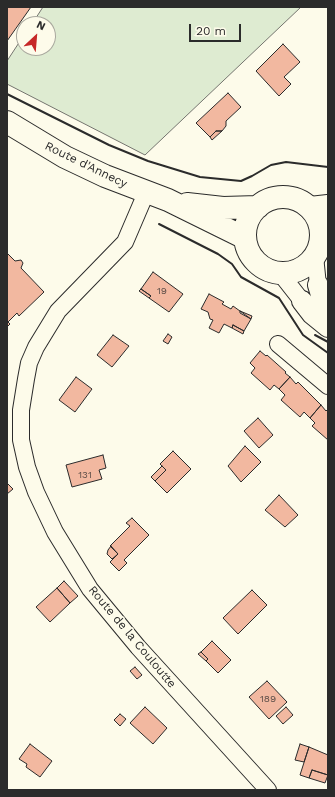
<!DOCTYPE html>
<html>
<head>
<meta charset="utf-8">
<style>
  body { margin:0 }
  #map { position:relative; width:335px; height:797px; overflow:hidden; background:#fdfbea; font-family:"Work Sans",sans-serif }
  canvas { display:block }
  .frame { position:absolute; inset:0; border:8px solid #2b2b2b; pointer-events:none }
  .north { position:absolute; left:16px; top:16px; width:40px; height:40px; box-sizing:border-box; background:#fdfbea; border:1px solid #a9a89e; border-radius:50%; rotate:26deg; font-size:11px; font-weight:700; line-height:16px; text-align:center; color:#2b2b2b }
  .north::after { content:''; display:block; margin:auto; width:14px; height:18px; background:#c62828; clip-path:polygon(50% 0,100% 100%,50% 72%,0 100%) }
  .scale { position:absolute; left:189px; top:24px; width:52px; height:18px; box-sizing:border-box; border:2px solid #2b2b2b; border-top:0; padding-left:5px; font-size:12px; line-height:14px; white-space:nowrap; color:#2b2b2b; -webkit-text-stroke:3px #fdfbea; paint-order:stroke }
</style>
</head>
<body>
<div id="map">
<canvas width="335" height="797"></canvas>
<div class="frame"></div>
<div class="north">N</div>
<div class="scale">20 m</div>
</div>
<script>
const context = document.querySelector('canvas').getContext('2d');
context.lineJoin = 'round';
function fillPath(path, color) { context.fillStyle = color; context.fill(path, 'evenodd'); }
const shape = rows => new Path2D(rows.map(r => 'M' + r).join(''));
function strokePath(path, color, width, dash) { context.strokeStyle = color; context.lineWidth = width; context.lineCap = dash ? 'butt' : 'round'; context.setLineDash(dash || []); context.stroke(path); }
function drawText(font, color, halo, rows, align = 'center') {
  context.font = font + ' "Work Sans",sans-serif'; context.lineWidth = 3; context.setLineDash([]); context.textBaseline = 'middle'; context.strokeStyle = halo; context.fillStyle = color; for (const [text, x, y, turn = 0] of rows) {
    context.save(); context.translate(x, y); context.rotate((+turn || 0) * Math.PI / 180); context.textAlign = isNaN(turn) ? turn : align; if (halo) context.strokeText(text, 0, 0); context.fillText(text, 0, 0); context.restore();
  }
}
const green = shape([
  [43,7,301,7,145,155,7,84,7,61,24,35,24,48,48,48,48,24,32,24,43,7]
]);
fillPath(green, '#deebd1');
strokePath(green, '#74746e', 1);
const building = shape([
  [7,7,31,7,7,41,7,7],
  [283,44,300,62,284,77,291,84,279,96,256,71,283,44],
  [228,93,241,107,226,121,226,126,222,131,216,131,210,137,196,123,228,93],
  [216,131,222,131,212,140,210,137,216,131],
  [7,253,15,261,21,260,23,263,21,268,44,292,19,316,17,313,8,322,10,324,7,327,7,253],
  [153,272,183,294,169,312,149,298,151,296,141,289,153,272],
  [141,289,151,296,149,298,139,291,141,289],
  [209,294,224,302,222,304,231,309,233,306,251,319,244,331,233,325,232,328,224,324,219,333,209,328,213,320,210,319,208,312,201,309,209,294],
  [240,311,252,316,251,319,240,313,240,311],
  [233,325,244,331,243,334,232,328,233,325],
  [168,334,172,337,168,344,163,341,168,334],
  [113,335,129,346,112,367,97,355,113,335],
  [260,351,266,356,267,355,286,372,285,373,290,377,279,389,274,385,270,390,251,373,255,368,250,363,260,351],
  [76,377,92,389,75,412,59,400,76,377],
  [290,377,296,384,298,382,321,405,310,418,304,412,300,417,281,400,285,395,279,389,290,377],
  [321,405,326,411,328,409,328,440,312,426,315,423,310,418,321,405],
  [258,418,273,435,259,448,244,431,258,418],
  [245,446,261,462,241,482,228,466,245,446],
  [173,451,191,469,167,493,155,481,166,470,160,464,173,451],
  [103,455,106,468,99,470,102,479,72,487,66,465,103,455],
  [162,466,166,470,155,481,151,477,162,466],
  [7,483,13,489,7,494,7,483],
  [279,495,298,515,285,527,265,510,279,495],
  [132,518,149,535,124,560,127,563,119,571,110,562,118,554,110,546,130,526,126,523,132,518],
  [111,546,118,554,112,559,107,554,108,550,111,546],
  [64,581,78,596,70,603,57,588,64,581],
  [57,588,70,603,50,622,36,607,57,588],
  [252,590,267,605,238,634,223,618,252,590],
  [212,641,231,660,218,673,206,661,208,659,201,652,212,641],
  [201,652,208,659,206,661,198,654,201,652],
  [135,667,142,675,137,679,130,671,135,667],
  [267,681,287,702,269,719,249,697,267,681],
  [145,707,167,728,153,744,130,723,145,707],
  [286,707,293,715,283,724,276,716,286,707],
  [120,714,126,719,120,726,114,720,120,714],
  [30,744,52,761,40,777,26,767,27,764,19,759,30,744],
  [300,744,309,747,304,762,295,760,300,744],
  [309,747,328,755,328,775,312,770,309,778,300,775,309,747],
  [312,770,328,775,325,783,309,778,312,770]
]);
fillPath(building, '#f2b8a0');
strokePath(building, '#2b2b2b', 1);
const minor = shape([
  [146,193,125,242,58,311,36,347,29,363,26,379,21,410,21,440,27,467,36,492,55,532,90,589,138,647,268,790],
  [315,256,318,285],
  [280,273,302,301],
  [278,344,328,386]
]);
const tertiary = shape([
  [318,285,321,295,328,306],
  [302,301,312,314,328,327]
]);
const secondary = shape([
  [7,122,65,157,105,176,168,200,245,238],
  '245 235a38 38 0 1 1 76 0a38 38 0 1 1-76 0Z',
  [187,204,223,208,258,207]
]);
const trunk = shape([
  [310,208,328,206],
  [321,240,328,235]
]);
strokePath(minor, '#2b2b2b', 18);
strokePath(tertiary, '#2b2b2b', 22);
strokePath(secondary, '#2b2b2b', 24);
strokePath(trunk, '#2b2b2b', 24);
strokePath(minor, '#fdfbea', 16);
strokePath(tertiary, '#fdfbea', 20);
strokePath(secondary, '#fdfbea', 22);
strokePath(trunk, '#fdfbea', 22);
strokePath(shape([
  [7,94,109,145,148,161,200,177,241,181,252,176,271,165,286,162,328,167],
  [159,224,218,254,232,264,241,277,279,298,303,335,328,353],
  [315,335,328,342]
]), '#2b2b2b', 2);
drawText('10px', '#5d4e48', null, [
  ["19",162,291],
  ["131",85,475],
  ["189",268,699]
]);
drawText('12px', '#2b2b2b', '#fdfbea', [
  ["Route d'Annecy",86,165,26],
  ["Route de la Couloutte",132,637,50]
]);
</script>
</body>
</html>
